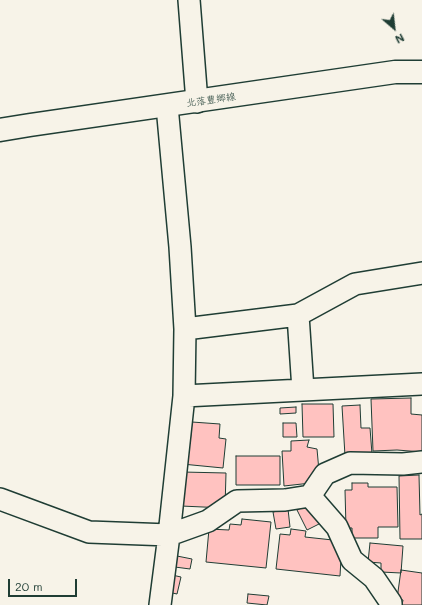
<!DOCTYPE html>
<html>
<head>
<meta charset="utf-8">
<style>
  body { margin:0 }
  #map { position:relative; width:422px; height:605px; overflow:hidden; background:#f7f3e8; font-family:Mali,sans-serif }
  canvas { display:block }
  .north { position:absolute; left:374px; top:8px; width:40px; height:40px; -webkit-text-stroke:3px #f7f3e8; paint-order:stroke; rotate:152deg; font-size:11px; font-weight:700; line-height:16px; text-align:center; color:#1f3d34 }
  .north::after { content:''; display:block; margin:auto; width:14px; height:18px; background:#1f3d34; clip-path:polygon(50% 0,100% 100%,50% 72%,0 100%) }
  .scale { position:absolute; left:8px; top:579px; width:69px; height:18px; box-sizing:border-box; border:2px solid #1f3d34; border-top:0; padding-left:5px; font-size:12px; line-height:14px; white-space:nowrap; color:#1f3d34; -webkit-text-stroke:3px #f7f3e8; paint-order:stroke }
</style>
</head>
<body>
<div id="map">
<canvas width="422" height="605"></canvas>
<div class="north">N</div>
<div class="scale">20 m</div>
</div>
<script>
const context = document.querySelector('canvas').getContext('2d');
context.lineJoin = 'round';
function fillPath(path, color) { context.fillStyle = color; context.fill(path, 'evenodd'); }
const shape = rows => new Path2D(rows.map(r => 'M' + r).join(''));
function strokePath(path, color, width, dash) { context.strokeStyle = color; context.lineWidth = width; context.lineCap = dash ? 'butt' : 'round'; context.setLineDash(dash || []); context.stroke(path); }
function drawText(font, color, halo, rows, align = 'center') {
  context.font = font + ' Mali,"Klee One",sans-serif'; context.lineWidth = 3; context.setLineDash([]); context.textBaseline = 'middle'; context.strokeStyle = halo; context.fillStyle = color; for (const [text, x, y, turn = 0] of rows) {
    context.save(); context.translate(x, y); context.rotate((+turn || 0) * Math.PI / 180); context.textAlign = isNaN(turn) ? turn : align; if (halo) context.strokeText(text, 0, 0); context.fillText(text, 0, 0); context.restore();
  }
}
const building = shape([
  [411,398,411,414,422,415,422,452,397,450,373,451,371,399,411,398],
  [302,404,333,404,334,437,303,437,302,404],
  [360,405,361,428,370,428,372,454,345,456,342,406,360,405],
  [296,407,296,413,280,414,280,408,296,407],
  [192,422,220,424,219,438,226,439,223,468,182,464,184,443,190,444,192,422],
  [283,423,296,423,297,437,283,437,283,423],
  [309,440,307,447,317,449,319,471,311,483,284,486,282,451,291,451,291,441,309,440],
  [236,456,280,456,280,485,236,485,236,456],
  [182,472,226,473,225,508,181,506,182,472],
  [419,475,420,515,422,514,422,539,400,539,399,476,419,475],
  [352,483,368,483,368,487,397,487,398,527,378,527,378,538,352,538,352,528,346,528,345,490,352,490,352,483],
  [313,502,323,522,307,530,297,510,313,502],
  [288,509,290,527,276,529,273,512,288,509],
  [242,519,271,522,266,568,206,562,209,529,229,530,230,524,241,525,242,519],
  [291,529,306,531,305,537,342,541,340,576,276,569,280,534,290,535,291,529],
  [370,543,403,546,401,573,381,572,381,563,368,562,370,543],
  [177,556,192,559,190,569,175,567,177,556],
  [401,570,422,573,422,605,402,605,403,600,397,599,401,570],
  [172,575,181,577,177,594,168,592,172,575],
  [248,594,269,596,267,605,247,603,248,594]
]);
fillPath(building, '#ffc2c0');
strokePath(building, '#1f3d34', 1);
const street = shape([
  [189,0,197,102],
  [298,315,303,390],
  [185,329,298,315,355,284,422,273],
  [184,396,422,384],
  [310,496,337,527,352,560,374,578,391,603,391,605],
  [0,499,89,532,169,535,208,521,237,501,285,500,310,496,325,474,350,463,403,464,422,462],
  [160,605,169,535,184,396,185,329,180,247,167,106]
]);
const secondary = shape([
  [0,130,30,125,395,72,422,72]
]);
strokePath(street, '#1f3d34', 24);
strokePath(secondary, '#1f3d34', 25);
strokePath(street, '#f7f3e8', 21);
strokePath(secondary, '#f7f3e8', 22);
drawText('10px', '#1f3d34', '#f7f3e8', [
  ["北落豊郷線",211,100,-8]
]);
</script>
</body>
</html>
